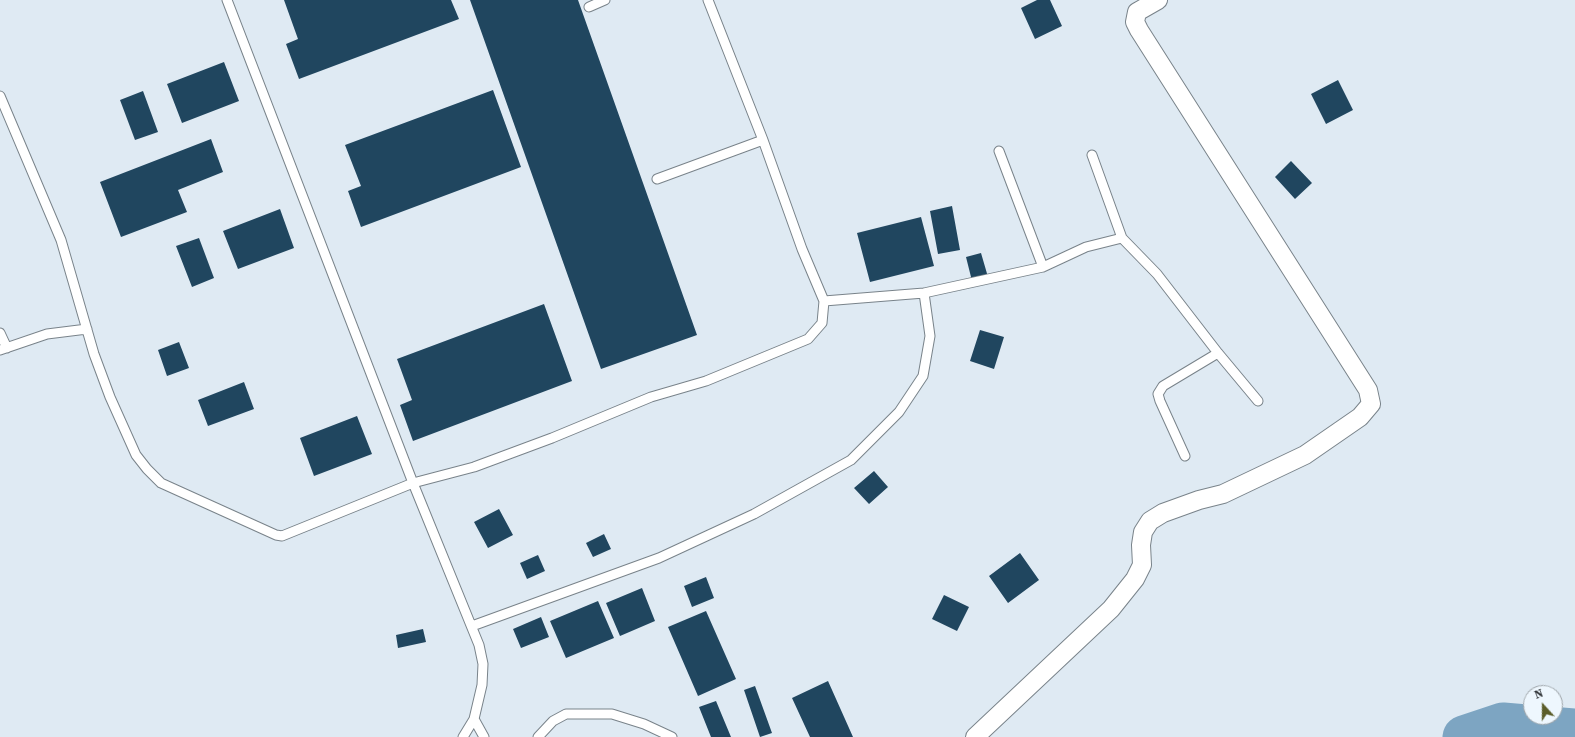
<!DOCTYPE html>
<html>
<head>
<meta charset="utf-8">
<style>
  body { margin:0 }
  #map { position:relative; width:1575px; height:737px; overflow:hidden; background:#dfeaf3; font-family:"Source Serif 4",serif }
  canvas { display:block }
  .north { position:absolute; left:1523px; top:685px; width:40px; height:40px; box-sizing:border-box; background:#eef7fe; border:1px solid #9ea5aa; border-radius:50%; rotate:339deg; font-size:11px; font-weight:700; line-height:16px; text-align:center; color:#25292c }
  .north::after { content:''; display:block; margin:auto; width:14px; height:18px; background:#5b5d2a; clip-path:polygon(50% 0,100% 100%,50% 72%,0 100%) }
</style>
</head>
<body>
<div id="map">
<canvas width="1575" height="737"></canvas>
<div class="north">N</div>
</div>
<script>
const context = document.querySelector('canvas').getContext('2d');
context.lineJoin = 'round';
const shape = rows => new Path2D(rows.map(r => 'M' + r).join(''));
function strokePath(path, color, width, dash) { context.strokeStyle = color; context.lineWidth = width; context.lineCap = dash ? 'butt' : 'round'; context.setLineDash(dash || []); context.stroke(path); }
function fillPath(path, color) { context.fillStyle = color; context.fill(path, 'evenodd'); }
strokePath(shape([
  [1464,737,1503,724,1575,730]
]), '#7da5c2', 43);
fillPath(shape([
  [284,0,451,0,459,19,299,79,286,44,298,39],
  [470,0,578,0,697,335,601,369],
  [1037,0,1050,0,1062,26,1035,39,1021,8],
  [224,62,239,101,182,123,167,84],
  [1338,80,1353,110,1326,124,1311,94],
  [493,90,521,167,361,227,348,191,361,186,345,145],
  [143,91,158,132,135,140,120,100],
  [211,139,223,172,178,190,187,212,121,237,100,182],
  [1291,161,1312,183,1295,199,1275,177],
  [952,206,960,250,938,254,930,211],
  [280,209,294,248,238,269,223,231],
  [921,217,934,266,870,282,857,233],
  [199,238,214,278,192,287,176,246],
  [981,253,988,277,972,281,966,257],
  [544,304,572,381,413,441,400,405,412,400,397,359],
  [980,330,1004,337,994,369,970,361],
  [179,342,189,368,167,376,158,350],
  [244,382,254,409,208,426,198,400],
  [357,416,372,454,314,476,300,438],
  [874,471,888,487,869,504,854,488],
  [499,509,513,535,488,548,474,522],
  [604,534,611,549,593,557,586,543],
  [1020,553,1039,580,1008,603,989,576],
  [538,555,545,571,527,579,520,563],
  [706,577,714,598,692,607,684,586],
  [642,588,655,621,620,636,606,603],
  [944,595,969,607,957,631,932,619],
  [598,601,614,638,566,658,550,621],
  [706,611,736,679,698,696,668,627],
  [541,617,549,637,521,648,513,629],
  [423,629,426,642,398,648,396,635],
  [828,681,853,737,810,737,792,698],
  [755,686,772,733,760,737,744,690],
  [716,701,731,737,711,737,699,707]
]), '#20465f');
const service = shape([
  [227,0,413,483,479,645,483,664,482,685,474,719,463,737],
  [589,7,605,0],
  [0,96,61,240,94,354,110,397,136,455,147,469,161,483,276,535,282,536,413,483,474,467,552,438,651,397,706,381,808,339,822,323,824,301,802,249,763,140,708,0],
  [999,151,1043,267],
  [1092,155,1122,238],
  [657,179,763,140],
  [824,301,924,293,1043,267,1086,247,1122,238,1157,274,1218,353,1258,401],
  [0,333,7,348],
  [0,350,47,334,87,329],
  [1185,456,1160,401,1158,394,1163,386,1218,353],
  [472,626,659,558,754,514,851,460,899,412,923,376,930,336,924,293],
  [474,719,484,737],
  [538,737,553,721,566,714,612,714,644,724,672,737]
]);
const minor = shape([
  [975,737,1111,609,1135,579,1142,565,1141,545,1143,532,1150,521,1163,513,1199,500,1223,494,1305,455,1360,417,1371,404,1368,390,1139,30,1135,22,1137,12,1158,0]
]);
strokePath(service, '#79838a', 11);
strokePath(minor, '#79838a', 20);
strokePath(service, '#fff', 9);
strokePath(minor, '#fff', 18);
</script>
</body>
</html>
